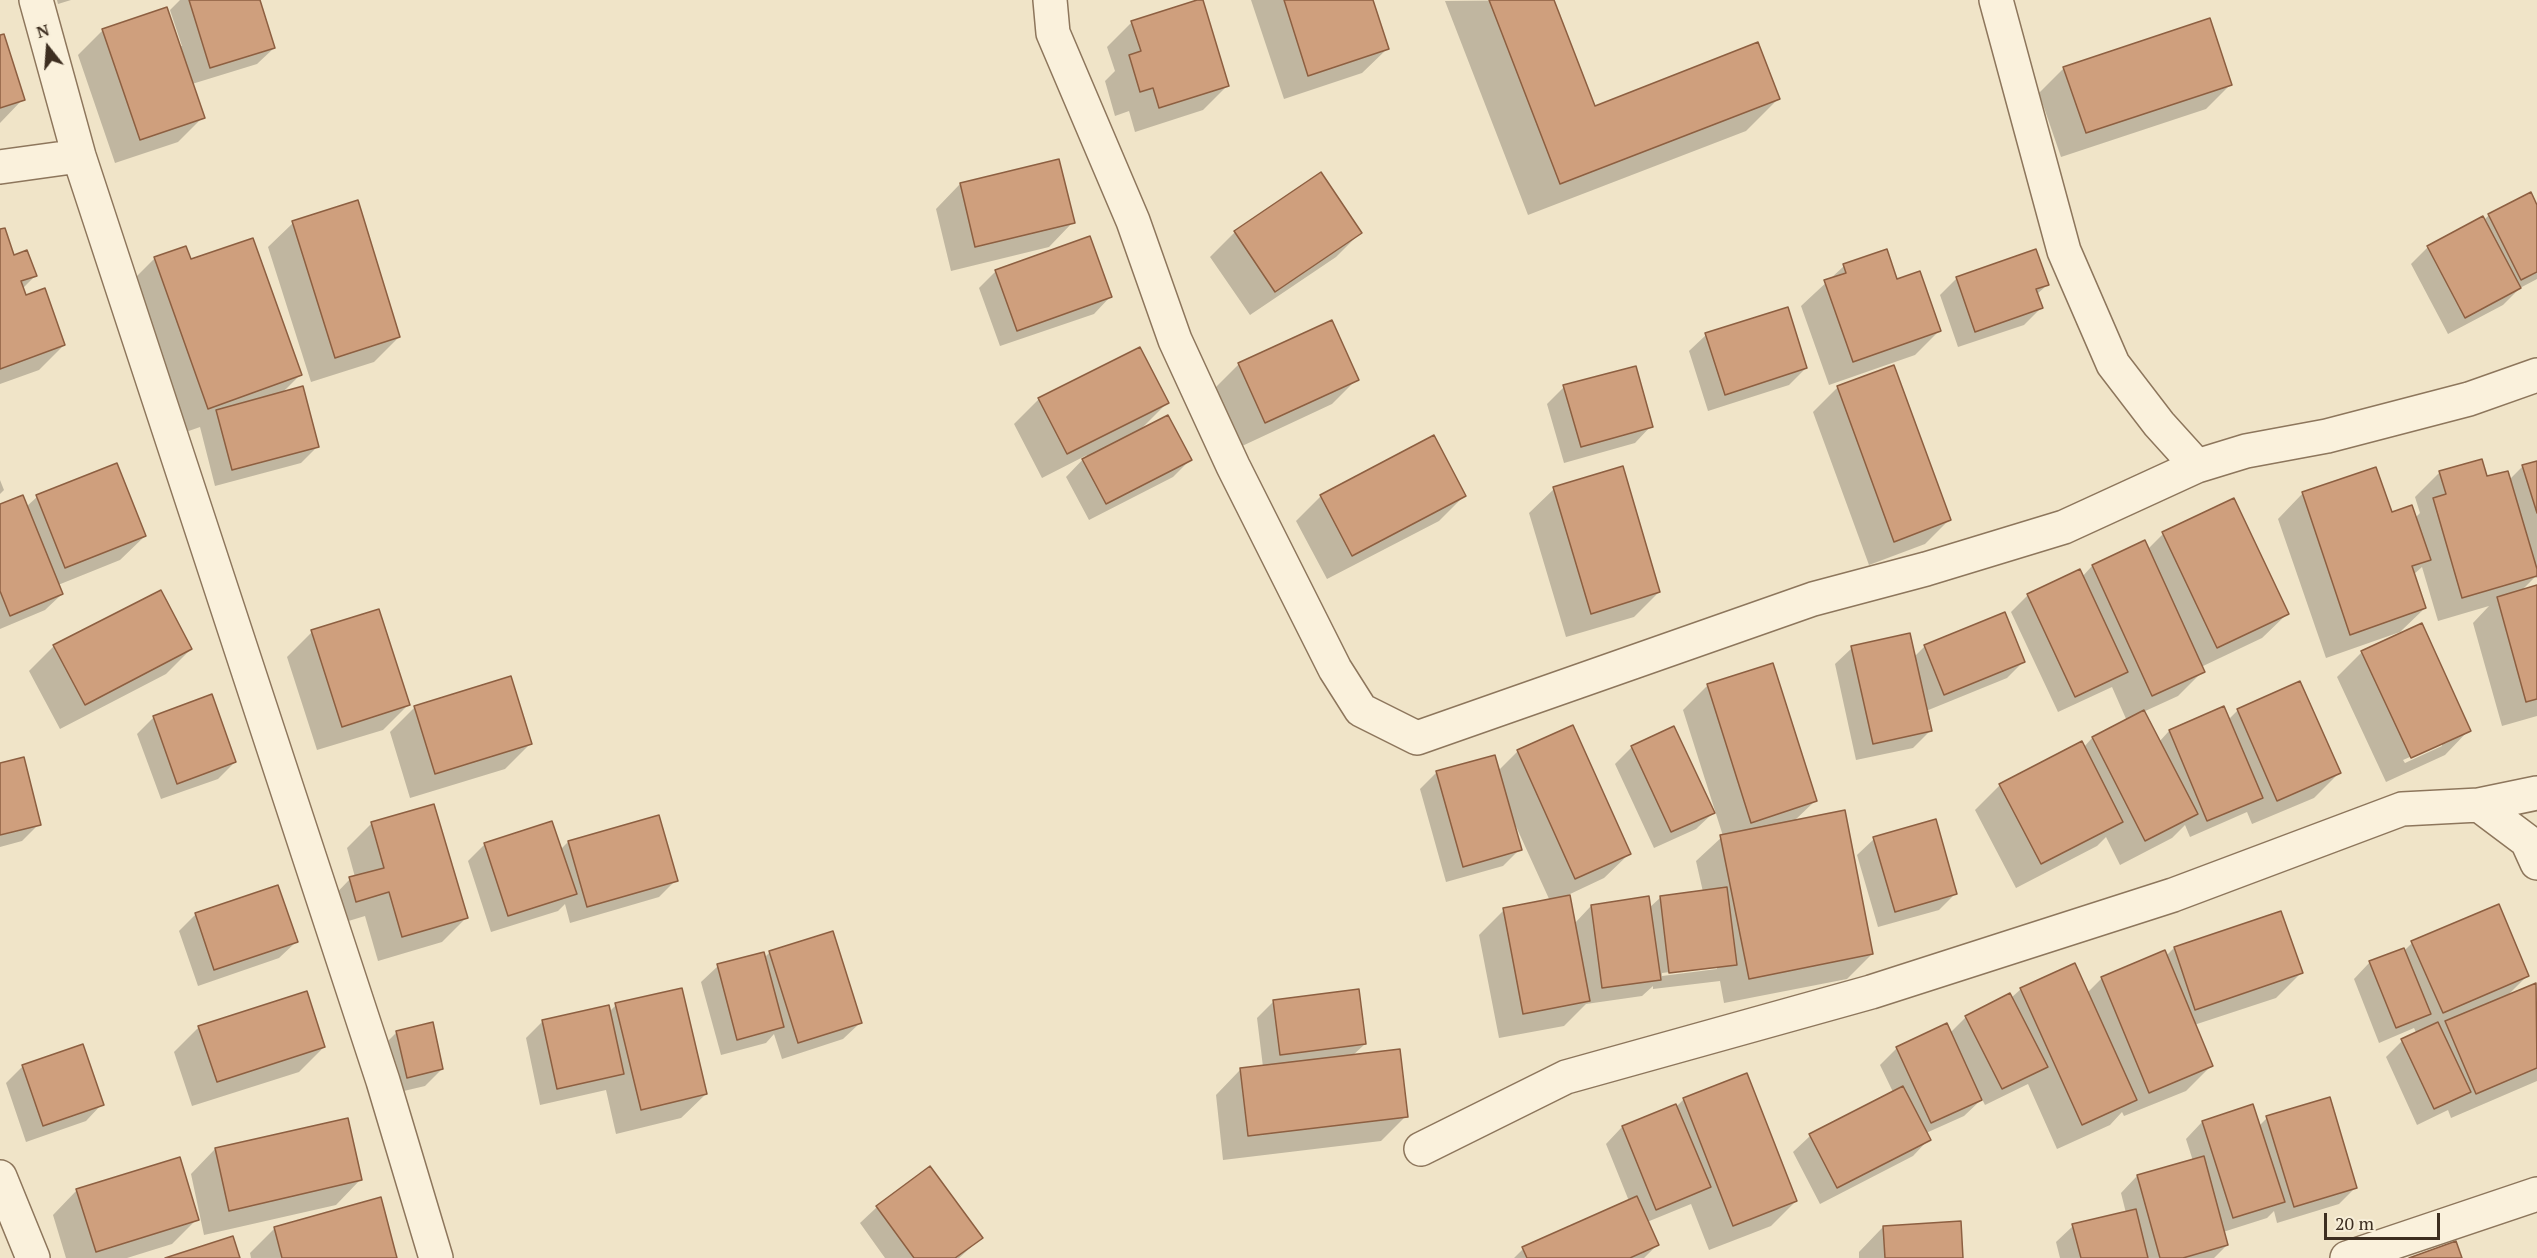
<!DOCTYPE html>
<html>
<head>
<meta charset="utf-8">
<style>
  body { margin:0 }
  #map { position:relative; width:2537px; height:1258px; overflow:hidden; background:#f0e4c8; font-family:"PT Serif",serif }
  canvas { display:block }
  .north { position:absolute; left:18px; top:18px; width:60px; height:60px; -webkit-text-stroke:4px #f7eed8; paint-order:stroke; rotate:343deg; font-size:16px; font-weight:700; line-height:24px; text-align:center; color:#3d2e20 }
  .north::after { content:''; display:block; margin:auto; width:21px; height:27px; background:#3d2e20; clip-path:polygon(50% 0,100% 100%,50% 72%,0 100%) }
  .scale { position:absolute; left:2324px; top:1213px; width:116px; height:27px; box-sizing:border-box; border:3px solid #3d2e20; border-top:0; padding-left:8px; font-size:18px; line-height:21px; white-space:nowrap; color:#3d2e20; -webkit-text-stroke:4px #f7eed8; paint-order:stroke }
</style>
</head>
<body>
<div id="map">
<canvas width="2537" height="1258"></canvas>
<div class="north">N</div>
<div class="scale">20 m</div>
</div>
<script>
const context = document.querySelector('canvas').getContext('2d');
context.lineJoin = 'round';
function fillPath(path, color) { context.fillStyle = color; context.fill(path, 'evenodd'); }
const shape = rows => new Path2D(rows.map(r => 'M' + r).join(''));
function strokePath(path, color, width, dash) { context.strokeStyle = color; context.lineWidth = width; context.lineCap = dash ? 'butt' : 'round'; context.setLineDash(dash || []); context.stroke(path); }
fillPath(shape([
  [57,0,71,0,58,4],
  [180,0,259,0,274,48,257,64,192,84,203,117,178,142,115,163,78,55,103,30,182,46,170,10],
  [1251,0,1371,0,1387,49,1362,73,1284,99],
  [1553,0,1594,108,1778,99,1746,131,1528,215,1445,1],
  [1132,22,1228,85,1203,110,1135,132,1129,111,1115,116,1105,81,1115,71,1107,47],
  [0,37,23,99,0,123],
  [2064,68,2231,84,2206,109,2061,157,2039,93],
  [960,184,1073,222,1049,247,951,271,936,209],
  [2537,208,2537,279,2520,288,2503,305,2448,334,2411,264,2428,247,2484,220,2489,215],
  [293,223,399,337,374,362,311,382,268,247],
  [0,231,13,257,35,276,22,289,25,297,64,345,39,370,0,384],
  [1235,232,1360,233,1336,257,1250,315,1210,257],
  [155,258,190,261,300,375,281,394,318,446,301,463,215,486,200,427,183,433,130,283],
  [1844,266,1896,280,1940,330,1915,355,1829,385,1801,306],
  [996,271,1110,297,1094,314,1000,346,979,288],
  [1957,278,2047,285,2036,295,2041,308,2024,325,1958,347,1940,295],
  [1331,322,1357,379,1332,404,1240,447,1214,389,1238,365],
  [1706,335,1806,368,1789,385,1708,411,1689,351],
  [1564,387,1651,426,1635,443,1564,463,1547,404],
  [1838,387,1949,520,1925,544,1869,565,1813,412],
  [1039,399,1167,403,1140,430,1190,460,1173,477,1089,520,1066,477,1087,455,1042,478,1014,424],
  [2537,462,2537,578,2535,577,2520,592,2537,587,2537,716,2502,726,2473,623,2489,606,2438,621,2422,567,2413,575,2425,608,2400,632,2326,658,2278,519,2302,494,2375,469,2391,514,2415,518,2420,513,2415,497,2440,472,2509,480,2523,466],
  [0,480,4,490,0,494],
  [1554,489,1659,592,1634,617,1566,637,1529,513],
  [1321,496,1464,496,1439,521,1327,579,1296,521],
  [37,497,145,536,120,560,58,585,62,594,45,610,0,629,0,505,26,507],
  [2163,534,2287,614,2262,638,2201,667,2203,671,2178,696,2143,712,2159,742,2169,731,2228,720,2238,710,2339,773,2314,798,2252,824,2247,812,2190,837,2185,825,2172,838,2120,865,2106,837,2097,846,2016,888,1975,810,2000,785,2084,747,2092,738,2127,721,2112,687,2058,712,2011,612,2028,595,2082,577,2092,566,2144,542,2147,550],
  [312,632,408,705,383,730,317,750,287,657],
  [54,646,191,649,166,674,60,729,29,671],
  [1925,646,2023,662,2007,678,1926,711,1930,731,1913,748,1856,760,1835,664,1852,648,1914,657],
  [2362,652,2469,730,2445,755,2386,782,2337,677],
  [2442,743,2442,746,2405,763,2403,760],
  [1772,665,1815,801,1794,821,1872,954,1847,979,1724,1003,1720,981,1653,989,1653,986,1642,996,1586,1004,1564,1026,1499,1038,1479,935,1504,910,1550,901,1514,822,1513,823,1520,849,1503,866,1446,882,1420,789,1436,773,1494,756,1498,771,1518,751,1629,854,1604,878,1568,895,1574,924,1591,906,1649,908,1661,897,1703,892,1696,861,1723,836,1683,710,1707,686],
  [1717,966,1717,969,1662,976,1662,973],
  [415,707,530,744,505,769,410,798,390,732],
  [154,717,235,762,218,779,161,799,137,734],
  [1632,747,1713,813,1696,829,1654,848,1615,764],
  [0,765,39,824,22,841,0,847],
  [433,806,466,918,442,942,378,961,365,916,332,926,326,904,350,879,355,877,347,848,371,824],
  [1874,839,1956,893,1939,910,1878,927,1857,855],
  [568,842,676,880,659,897,570,923,565,904,558,911,491,932,468,861,485,844,560,850],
  [196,914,296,942,279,958,198,986,179,931],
  [2412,943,2528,975,2506,997,2535,985,2537,988,2537,1081,2451,1118,2448,1110,2417,1125,2386,1057,2402,1041,2417,1034,2414,1028,2379,1043,2354,979,2370,962,2404,951],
  [2174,948,2301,973,2276,998,2194,1025,2211,1066,2186,1091,2124,1116,2122,1112,2110,1125,2057,1149,2028,1084,1985,1105,1982,1099,1964,1116,1926,1133,1929,1139,1913,1156,1820,1204,1793,1152,1810,1136,1893,1092,1880,1065,1897,1048,1950,1033,1966,1017,2011,998,2021,989,2087,993,2102,978,2166,956],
  [770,952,860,1023,843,1039,782,1059,774,1034,766,1043,721,1055,701,982,718,966,764,958],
  [1274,1001,1365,1044,1352,1056,1406,1116,1381,1141,1223,1160,1216,1095,1240,1070,1263,1067,1257,1018],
  [616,1005,706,1094,681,1118,616,1134,606,1090,540,1105,526,1038,543,1021,609,1012],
  [199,1027,324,1047,299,1072,192,1106,174,1052],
  [397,1032,442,1069,425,1086,391,1094,380,1049],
  [23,1066,102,1104,86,1121,26,1142,6,1083],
  [1684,1099,1796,1201,1771,1226,1709,1250,1691,1204,1647,1222,1657,1245,1644,1258,1514,1258,1523,1249,1629,1201,1606,1144,1622,1127,1676,1107],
  [2252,1106,2259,1126,2267,1118,2356,1187,2339,1204,2277,1223,2274,1211,2267,1218,2223,1232,2227,1245,2214,1258,2060,1258,2056,1242,2073,1226,2126,1213,2121,1193,2137,1176,2193,1161,2186,1139,2202,1122],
  [215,1149,360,1180,336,1205,204,1235,191,1174],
  [77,1190,197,1219,172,1244,127,1258,66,1258,53,1215],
  [877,1207,981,1238,959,1258,885,1258,860,1223],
  [1883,1227,1962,1258,1859,1258,1859,1252],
  [274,1229,396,1258,251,1258,250,1253]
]), '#0003');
const building = shape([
  [189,0,260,0,275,48,210,68,189,0],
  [1197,0,1203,0,1229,86,1159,108,1153,88,1140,92,1129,55,1141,51,1131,21,1197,0],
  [1284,0,1373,0,1389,49,1308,76,1284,0],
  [1489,0,1554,0,1595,106,1758,42,1780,99,1560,184,1489,0],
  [167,7,205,118,140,140,102,29,167,7],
  [2210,18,2232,85,2086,133,2063,67,2210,18],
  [4,34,25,100,0,108,0,35,4,34],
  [1059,159,1075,223,975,247,960,183,1059,159],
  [1321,172,1362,233,1275,292,1234,231,1321,172],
  [2531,192,2537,205,2537,272,2521,280,2488,214,2531,192],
  [358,200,400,337,335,358,292,221,358,200],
  [2483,216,2521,288,2465,318,2427,246,2483,216],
  [5,228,14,255,27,250,37,276,21,281,26,295,45,288,65,345,0,369,0,229,5,228],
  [1090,236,1112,297,1017,331,995,270,1090,236],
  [253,238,302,375,208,409,154,257,186,246,191,259,253,238],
  [1887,249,1897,279,1920,271,1941,331,1853,362,1824,280,1846,273,1843,264,1887,249],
  [2036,249,2049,285,2036,289,2043,308,1975,332,1956,277,2036,249],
  [1788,307,1807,368,1725,395,1705,333,1788,307],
  [1332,320,1359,380,1265,423,1238,363,1332,320],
  [1140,347,1169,403,1067,454,1038,398,1140,347],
  [1894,365,1951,520,1894,542,1837,386,1894,365],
  [1636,366,1653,427,1581,447,1563,385,1636,366],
  [303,386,319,447,232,470,216,410,303,386],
  [1168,415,1192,460,1106,504,1082,459,1168,415],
  [1434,435,1466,496,1352,556,1320,495,1434,435],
  [2482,459,2487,476,2508,471,2537,569,2537,576,2462,598,2433,498,2446,494,2439,471,2482,459],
  [2537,461,2537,513,2522,465,2537,461],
  [117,463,146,536,65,568,36,495,117,463],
  [1623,466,1660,592,1591,614,1553,487,1623,466],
  [2376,467,2392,512,2412,505,2431,560,2412,566,2426,608,2350,635,2302,492,2376,467],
  [23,495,63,594,10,616,0,591,0,504,23,495],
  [2234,498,2289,614,2217,648,2162,532,2234,498],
  [2145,540,2205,672,2152,696,2092,565,2145,540],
  [2080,569,2128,672,2075,697,2027,594,2080,569],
  [2537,585,2537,699,2526,702,2497,597,2537,585],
  [161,590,192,649,85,705,53,645,161,590],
  [379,609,410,705,342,727,311,630,379,609],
  [2005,612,2025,662,1944,695,1924,645,2005,612],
  [2422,623,2471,731,2411,758,2361,651,2422,623],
  [1910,633,1932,731,1873,744,1851,646,1910,633],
  [1773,663,1817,801,1751,823,1707,684,1773,663],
  [511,676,532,744,435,774,414,706,511,676],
  [2300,681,2341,773,2277,801,2237,709,2300,681],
  [212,694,236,762,177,784,153,716,212,694],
  [2224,706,2263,798,2207,821,2169,730,2224,706],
  [2144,710,2198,814,2145,841,2092,737,2144,710],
  [1573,725,1631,854,1575,879,1517,750,1573,725],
  [1674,726,1715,813,1671,832,1631,746,1674,726],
  [2082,741,2123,822,2041,864,1999,784,2082,741],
  [1495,755,1522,850,1463,867,1436,771,1495,755],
  [24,757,41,825,0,835,0,763,24,757],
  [434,804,468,918,402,937,389,892,356,902,349,877,384,868,371,822,434,804],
  [1845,810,1873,954,1749,979,1720,835,1845,810],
  [659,815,678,881,587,907,568,841,659,815],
  [1936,819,1957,894,1895,912,1873,837,1936,819],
  [552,821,577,894,508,916,484,843,552,821],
  [278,885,298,942,214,970,195,913,278,885],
  [1727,887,1737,965,1669,973,1660,896,1727,887],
  [1570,895,1590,1001,1523,1014,1503,908,1570,895],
  [1649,896,1661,980,1602,988,1591,905,1649,896],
  [2499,904,2529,976,2443,1013,2411,941,2499,904],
  [2281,911,2303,973,2195,1010,2174,947,2281,911],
  [833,931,862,1023,798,1043,769,951,833,931],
  [2404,948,2431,1014,2396,1028,2369,961,2404,948],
  [2165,950,2213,1066,2149,1093,2101,977,2165,950],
  [764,952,784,1027,737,1040,717,964,764,952],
  [2075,963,2137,1100,2082,1125,2020,988,2075,963],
  [2536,983,2537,1068,2476,1094,2445,1021,2536,983],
  [682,988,707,1094,641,1110,615,1003,682,988],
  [1359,989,1366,1044,1280,1055,1273,1000,1359,989],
  [307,991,325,1047,217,1082,198,1026,307,991],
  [2010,993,2048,1067,2002,1089,1965,1016,2010,993],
  [609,1005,624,1074,557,1089,542,1020,609,1005],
  [433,1022,443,1069,407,1078,396,1031,433,1022],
  [2438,1022,2471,1092,2434,1109,2401,1039,2438,1022],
  [1947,1023,1982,1100,1931,1123,1896,1047,1947,1023],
  [83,1044,104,1105,43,1126,22,1065,83,1044],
  [1400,1049,1408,1117,1248,1136,1240,1068,1400,1049],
  [1747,1073,1797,1201,1733,1226,1683,1098,1747,1073],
  [1903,1086,1931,1140,1837,1188,1809,1134,1903,1086],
  [2330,1097,2357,1188,2294,1207,2266,1116,2330,1097],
  [1676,1104,1711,1187,1656,1210,1622,1126,1676,1104],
  [2253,1104,2285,1202,2233,1218,2202,1121,2253,1104],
  [348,1118,362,1180,229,1211,215,1148,348,1118],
  [2204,1156,2228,1245,2183,1258,2160,1258,2137,1175,2204,1156],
  [180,1157,199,1220,96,1252,76,1189,180,1157],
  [930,1166,983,1238,955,1258,914,1258,876,1206,930,1166],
  [1637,1196,1659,1245,1630,1258,1527,1258,1522,1247,1637,1196],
  [381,1197,397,1258,282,1258,274,1227,381,1197],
  [2136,1209,2148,1258,2081,1258,2072,1224,2136,1209],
  [1961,1221,1963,1258,1885,1258,1883,1226,1961,1221],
  [233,1236,240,1258,165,1258,233,1236],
  [2456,1241,2462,1258,2409,1258,2456,1241]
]);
fillPath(building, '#cf9f7d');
strokePath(building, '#8d5f41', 1.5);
const street = shape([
  [36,0,79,156,383,1081,436,1258],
  [1050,0,1053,33,1133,221,1175,340,1233,466,1335,669,1361,710,1417,738,1813,599,1926,569,2064,527,2197,466,2246,451,2327,436,2469,399,2537,375],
  [1996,0,2064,251,2113,364,2159,424,2197,466],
  [0,167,79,156],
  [2479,805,2527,841,2537,863],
  [1421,1149,1566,1077,1871,992,2173,895,2402,809,2479,805,2537,793],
  [0,1177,33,1258],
  [2347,1258,2537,1194]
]);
strokePath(street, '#8d765c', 36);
strokePath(street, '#faf1dc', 33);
</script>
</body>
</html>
